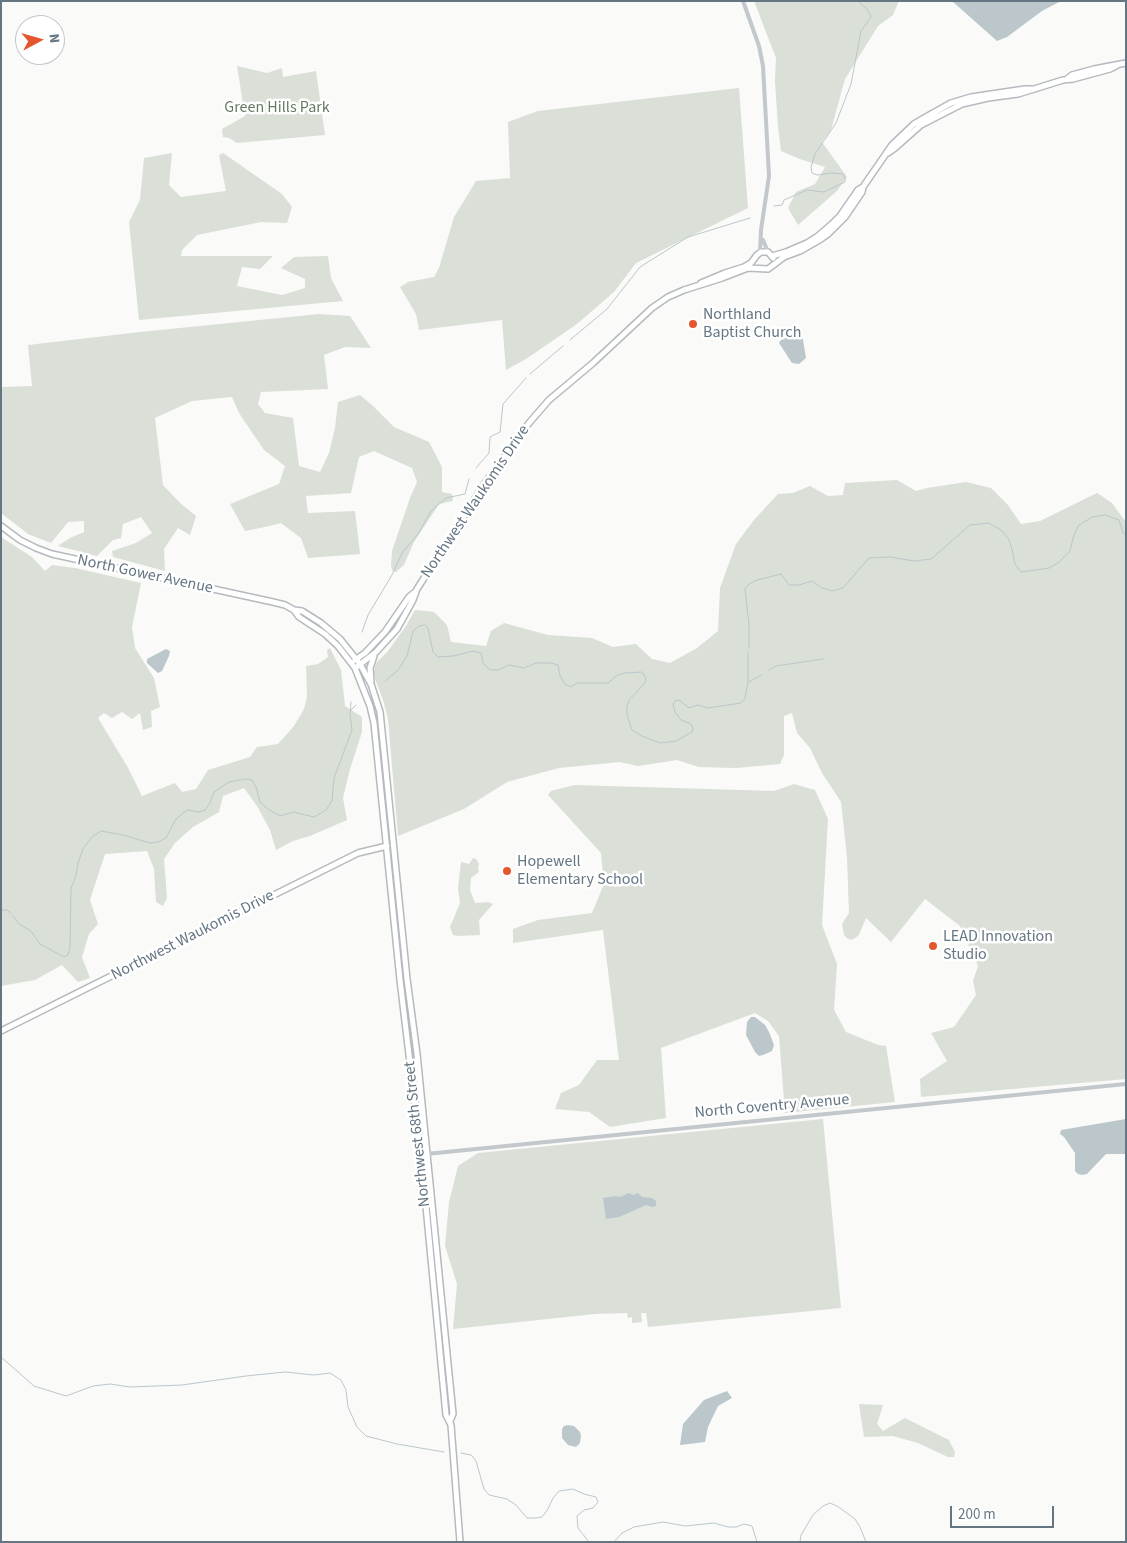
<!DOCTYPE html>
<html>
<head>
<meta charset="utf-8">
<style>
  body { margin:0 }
  #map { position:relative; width:1127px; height:1543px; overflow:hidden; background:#fafaf8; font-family:"Source Sans 3",sans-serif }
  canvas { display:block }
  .frame { position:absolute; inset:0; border:2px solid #657683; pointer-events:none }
  .north { position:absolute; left:15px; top:15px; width:50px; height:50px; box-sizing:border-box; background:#fff; border:1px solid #c1c8cd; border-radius:50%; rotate:84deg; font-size:14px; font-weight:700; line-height:20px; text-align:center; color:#657683 }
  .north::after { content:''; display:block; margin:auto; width:18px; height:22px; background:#e4572e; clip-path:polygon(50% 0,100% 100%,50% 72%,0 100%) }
  .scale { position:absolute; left:950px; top:1506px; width:104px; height:22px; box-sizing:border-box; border:2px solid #657683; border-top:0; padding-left:6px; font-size:15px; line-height:18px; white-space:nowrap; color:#657683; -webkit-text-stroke:4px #fff; paint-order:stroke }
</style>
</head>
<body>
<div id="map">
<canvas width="1127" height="1543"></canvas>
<div class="frame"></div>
<div class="north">N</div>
<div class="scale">200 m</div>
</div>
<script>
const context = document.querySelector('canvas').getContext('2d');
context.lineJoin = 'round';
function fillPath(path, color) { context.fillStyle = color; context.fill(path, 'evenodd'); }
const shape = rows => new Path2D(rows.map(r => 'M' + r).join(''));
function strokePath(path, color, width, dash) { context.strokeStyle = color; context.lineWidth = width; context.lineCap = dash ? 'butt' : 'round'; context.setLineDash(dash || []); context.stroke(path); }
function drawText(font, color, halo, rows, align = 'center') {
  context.font = font + ' "Source Sans 3",sans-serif'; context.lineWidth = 5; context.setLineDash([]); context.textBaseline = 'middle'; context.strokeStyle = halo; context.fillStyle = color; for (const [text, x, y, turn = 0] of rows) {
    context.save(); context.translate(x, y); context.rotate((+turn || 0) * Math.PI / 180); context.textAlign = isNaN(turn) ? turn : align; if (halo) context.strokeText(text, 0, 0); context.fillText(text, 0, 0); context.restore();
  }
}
fillPath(shape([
  [754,1,899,1,893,15,878,26,845,79,831,130,822,142,847,177,837,191,798,225,788,208,796,192,815,184,825,167,800,159,781,151,778,127,775,81,776,58],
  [237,66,267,73,282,68,283,77,316,71,325,135,237,143,229,138,223,137,222,129,245,116],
  [739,88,748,208,636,263,614,292,577,324,526,359,506,370,502,320,419,330,416,314,400,287,408,282,434,277,439,268,454,217,476,181,510,178,508,122,538,111],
  [172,153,169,185,181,197,226,191,219,155,223,153,282,194,292,207,287,223,261,222,197,235,182,250,181,256,273,256,260,269,242,267,237,286,282,295,305,288,305,279,281,268,294,257,328,256,331,278,343,301,139,320,129,222,140,200,144,158],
  [319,314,350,316,371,348,345,347,324,355,328,389,261,392,258,404,265,413,293,418,299,466,320,472,329,453,335,428,338,402,360,395,373,406,394,427,429,442,442,467,442,492,452,494,453,501,439,504,414,542,404,565,396,572,393,572,391,566,392,551,410,498,417,482,412,468,374,451,359,457,351,493,306,496,308,513,355,511,360,554,308,558,301,538,281,523,265,527,245,531,230,504,279,484,285,466,264,450,239,413,232,397,192,401,155,418,163,485,180,503,196,516,190,535,178,528,164,549,165,571,113,557,112,551,136,543,152,533,141,517,123,524,121,538,113,540,97,556,58,546,70,538,84,532,84,521,68,522,51,543,28,534,1,513,1,387,32,386,28,345,140,332],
  [897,480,916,491,927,488,966,482,991,488,1008,505,1021,524,1040,521,1097,493,1112,503,1126,522,1126,1079,921,1097,920,1079,947,1061,931,1033,954,1027,976,995,973,981,978,966,960,926,925,899,891,942,866,918,859,935,855,938,851,940,847,938,844,935,842,924,849,913,847,857,841,802,822,773,810,748,797,733,792,713,784,716,784,755,780,764,736,768,699,767,677,760,638,766,620,762,559,768,507,782,464,809,398,836,388,719,383,700,374,676,374,671,376,663,388,651,406,626,415,610,434,612,447,625,451,642,486,646,491,631,504,623,548,635,592,638,613,647,636,644,652,659,670,663,697,648,718,631,720,588,736,544,754,520,778,494,793,493,810,486,828,496,843,495,845,483],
  [1,537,32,557,45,571,52,565,75,568,141,583,132,627,135,648,154,678,160,707,151,711,152,727,143,730,140,713,132,719,122,712,112,718,104,713,98,718,127,766,142,796,175,783,182,792,196,789,208,770,250,757,257,747,278,744,294,726,304,709,307,697,306,666,318,664,328,657,327,650,330,648,341,670,345,706,362,717,362,732,350,769,343,798,347,820,310,836,293,841,276,850,270,830,257,806,244,788,223,796,219,812,193,827,175,843,164,859,167,898,163,906,156,902,154,869,147,851,105,854,90,900,98,924,89,934,82,957,90,978,78,982,62,965,35,980,1,986],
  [794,784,815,790,828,819,822,925,837,964,834,1010,846,1032,878,1045,886,1046,895,1102,785,1113,779,1036,768,1021,755,1013,661,1048,666,1118,610,1127,589,1112,555,1109,561,1093,579,1085,597,1060,619,1060,603,930,513,943,513,929,538,920,592,913,604,884,601,853,548,795,551,791,575,785,774,791],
  [473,858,476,859,479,864,478,867,479,872,471,878,470,890,475,903,488,902,493,904,479,920,480,935,457,936,453,935,450,927,460,903,458,888,461,862,469,864],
  [823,1119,841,1308,648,1327,646,1313,641,1313,642,1322,632,1323,632,1317,628,1318,627,1313,595,1314,453,1329,457,1284,445,1246,449,1202,458,1166,478,1153],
  [859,1404,883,1405,877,1424,883,1431,905,1418,949,1440,955,1452,954,1457,948,1457,918,1443,893,1436,864,1437]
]), '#dadfd7');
fillPath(shape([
  [952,1,1061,1,1042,11,1007,37,997,41],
  [797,331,802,334,806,358,799,364,792,363,779,343,784,335],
  [166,649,170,651,169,656,162,671,158,673,147,663,147,659],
  [751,1017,755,1017,765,1025,769,1032,774,1045,772,1051,763,1055,759,1056,755,1052,746,1035,747,1022],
  [1126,1119,1126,1154,1106,1154,1087,1174,1082,1175,1078,1174,1075,1171,1075,1153,1064,1137,1060,1134,1061,1130],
  [628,1193,633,1195,638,1193,642,1197,652,1198,656,1201,656,1206,652,1207,646,1205,619,1217,606,1219,603,1198,615,1196,621,1197],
  [727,1391,732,1398,718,1406,708,1427,705,1442,680,1445,683,1424,704,1400],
  [568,1425,574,1426,580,1432,581,1436,580,1443,576,1447,568,1445,562,1438,562,1429,564,1426]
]), '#bbc7cb');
strokePath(shape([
  [774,206,782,205,784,200,807,190,824,192,845,182,845,178,843,174,831,173,817,175,812,173,811,167,815,154,836,123,851,84,861,31,869,20,871,16,867,9,858,1],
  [570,340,607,309,640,267,688,237,750,218],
  [530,374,563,346],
  [476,468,489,453,490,437,500,432,503,404,526,378],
  [362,632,368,615,392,575,402,553,418,534,431,511,446,498,465,494,469,479],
  [749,648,749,625,745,589,749,584,757,580,781,574,789,585,799,585,812,581,822,588,832,591,843,588,869,558,890,557,914,561,931,559,970,525,989,523,1001,530,1008,538,1012,549,1015,564,1021,572,1049,568,1058,563,1070,551,1073,538,1078,526,1092,517,1105,515,1119,520,1123,533,1126,535],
  [769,670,776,666,823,659],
  [385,681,398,670,407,656,413,631,419,626,425,625,428,628,433,652,438,657,453,656,473,651,481,653,483,663,490,670,498,670,509,665,524,668,536,663,551,663,558,665,560,676,565,684,571,687,577,683,608,683,616,676,624,673,642,672,646,678,645,683,629,700,627,707,627,715,632,730,642,736,660,743,676,741,692,732,693,729,691,724,681,720,675,712,673,704,675,701,679,700,689,708,698,705,708,708,741,703,745,698,748,682,748,653],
  [749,682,761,675],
  [351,710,356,705],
  [1,910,7,910,11,913],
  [13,916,19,924,31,931,40,944,64,957,68,955,70,948,71,888,76,876,78,863,83,849,92,837,101,831,123,835,150,843,158,842,166,838,176,819,187,810,199,812,205,810,210,803,214,792,229,782,245,779,252,780,256,787,260,802,268,809,280,816,293,812,314,817,326,810,332,801,334,778,352,730,350,715,351,702],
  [1,1357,34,1386,66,1396,93,1386,110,1384,130,1387,182,1385,246,1376,285,1372,314,1375,330,1373,341,1380,346,1390,348,1407,357,1427,366,1436,397,1444,444,1452],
  [461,1453,471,1455,476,1461,484,1489,489,1495,507,1499,516,1505,527,1518,536,1518,542,1517,548,1509,553,1498,559,1491,573,1489,584,1494,596,1497,598,1502,593,1508,584,1510,577,1516,578,1528,589,1542],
  [614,1542,622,1533,634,1527,663,1522,685,1526,714,1523,728,1527,736,1527,744,1524,752,1526,757,1542],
  [800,1542,801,1535,813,1515,823,1506,830,1503,837,1506,855,1519,860,1527,866,1542]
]), '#bbc7cb', 1);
const major = shape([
  [1067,79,1072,75,1094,69,1126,63],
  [888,153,895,148,921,125,962,104,988,98,1018,94,1063,80,1073,79,1110,69,1116,66],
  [772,256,786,252,807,243,818,236,832,224,840,216,858,190,863,187,892,145,914,124,926,117,951,103,971,97,1025,89,1031,89],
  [701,283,725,273,744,267,751,263,757,255,761,252,768,252,773,258],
  [1,526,20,540,36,548,52,554,273,602,285,605,294,610,302,611,321,623,340,639,360,664,371,684,380,712,407,979,417,1054,453,1414,450,1421],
  [294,610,299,617,325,634,338,646,355,668,370,706,374,723,400,980,421,1154,446,1415,451,1425,460,1542],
  [355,660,365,653,385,632,409,597,415,592],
  [358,666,376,652,397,629,413,600,417,589,485,483,529,423,549,400,593,363,652,308,668,297,684,290,722,278,748,268,768,269,784,257,800,251,821,239,828,234,845,217,862,192,863,187],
  [371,681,370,668,374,656],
  [1,1031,340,862,358,853,387,846]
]);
strokePath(major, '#b5babe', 8);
strokePath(shape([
  [743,1,759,46,763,66,769,176,761,230,760,253],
  [763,240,768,252],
  [426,1154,1126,1084]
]), '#c3c8cc', 4);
strokePath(major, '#fff', 5);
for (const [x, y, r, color] of [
  [693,324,5,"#e4572e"],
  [507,871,5,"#e4572e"],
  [933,946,5,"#e4572e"]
]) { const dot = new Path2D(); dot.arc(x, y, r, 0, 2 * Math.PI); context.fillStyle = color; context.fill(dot); strokePath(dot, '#fff', 2); }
drawText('16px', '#687a64', '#fff', [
  ["Green Hills Park",277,108]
]);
drawText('16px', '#657683', '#fff', [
  ["Northland",703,315],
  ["Baptist Church",703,333],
  ["Hopewell",517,862],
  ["Elementary School",517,880],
  ["LEAD Innovation",943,937],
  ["Studio",943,955]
], 'left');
drawText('16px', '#657683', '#fff', [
  ["Northwest Waukomis Drive",476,502,-56],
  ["North Gower Avenue",145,575,12],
  ["Northwest Waukomis Drive",193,936,-27],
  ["North Coventry Avenue",772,1107,-5],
  ["Northwest 68th Street",418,1134,-96]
]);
</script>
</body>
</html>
